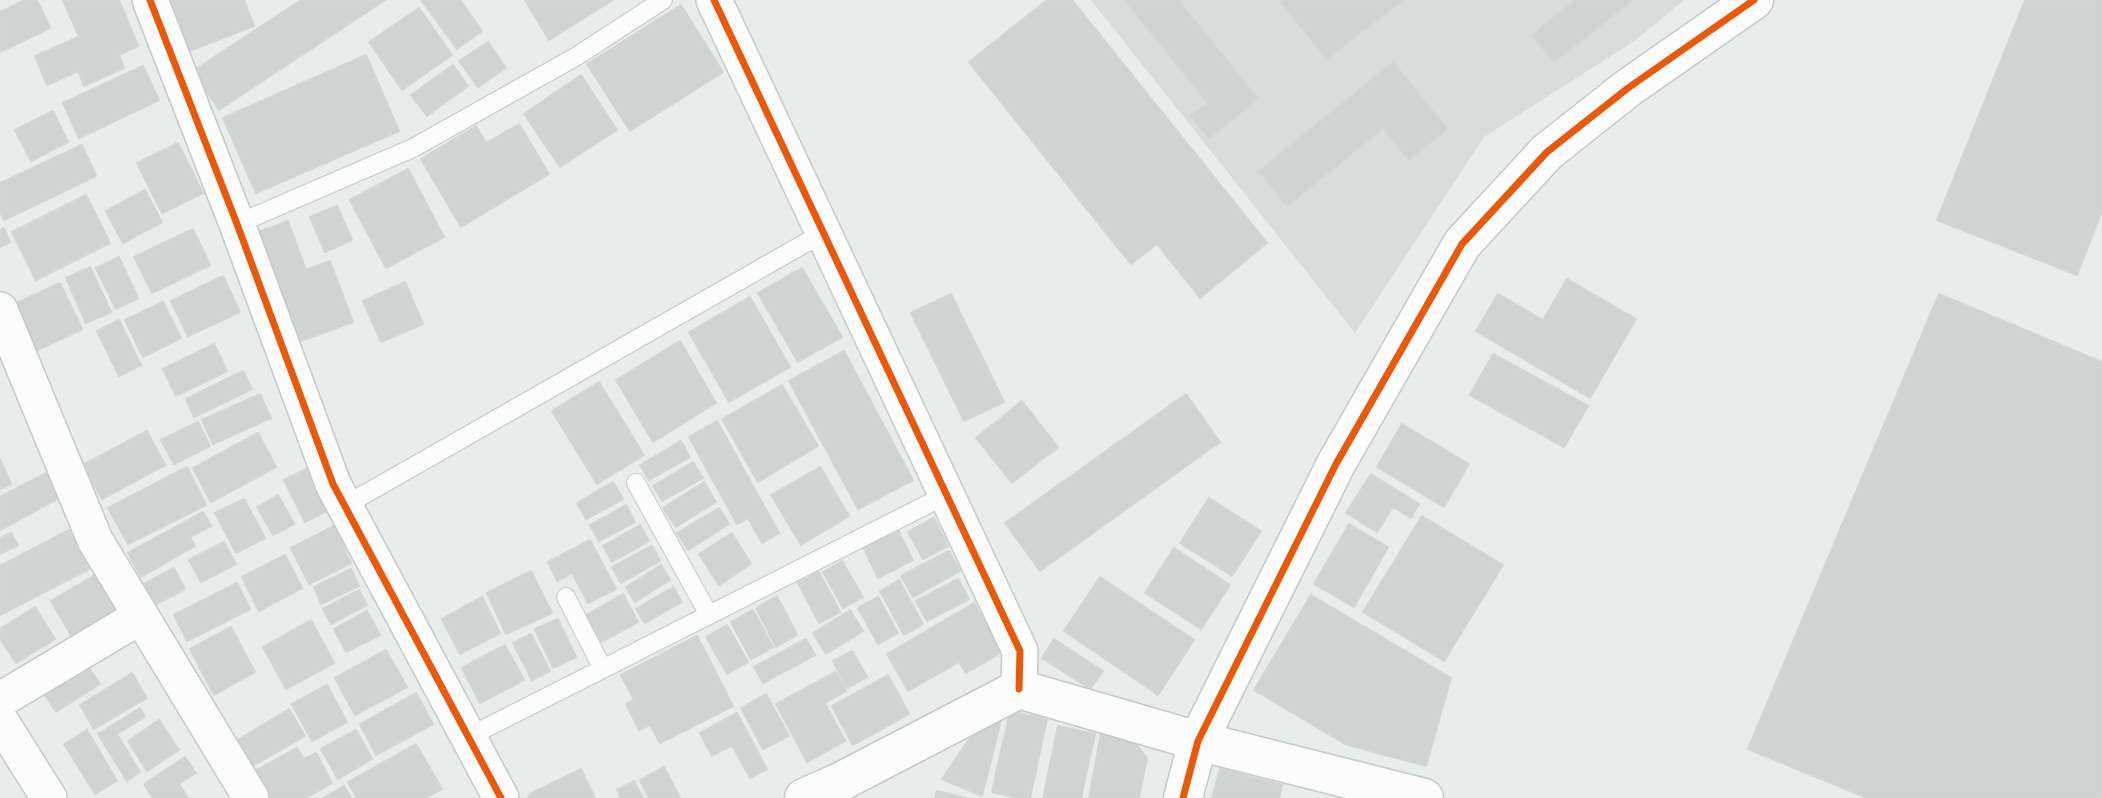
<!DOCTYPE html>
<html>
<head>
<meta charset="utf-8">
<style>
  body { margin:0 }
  canvas { display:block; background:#e8edeb }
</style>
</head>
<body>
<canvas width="2102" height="798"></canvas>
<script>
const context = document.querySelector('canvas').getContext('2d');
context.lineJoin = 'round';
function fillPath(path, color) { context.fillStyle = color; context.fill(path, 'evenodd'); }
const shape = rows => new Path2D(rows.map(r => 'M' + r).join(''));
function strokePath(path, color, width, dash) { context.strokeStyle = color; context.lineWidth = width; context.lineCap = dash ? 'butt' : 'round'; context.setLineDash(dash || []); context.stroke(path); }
fillPath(shape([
  [1091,0,1684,0,1636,40,1484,137,1355,333]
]), '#d6dedb');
const building = shape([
  [25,0,37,0,50,28,0,52,0,12,25,0],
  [63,0,119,0,138,46,119,55,124,68,84,86,78,71,47,85,35,56,79,37,63,0],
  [169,0,244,0,254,26,189,51,169,0],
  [301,0,385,0,219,110,193,71,301,0],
  [421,0,460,0,482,31,457,49,421,0],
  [525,0,613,0,549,40,525,0],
  [1047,0,1072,0,1267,243,1200,298,1157,244,1131,264,969,62,1047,0],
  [1125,0,1178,0,1258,99,1209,138,1191,116,1208,103,1125,0],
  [1283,0,1402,0,1327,59,1281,2,1283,0],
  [1575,0,1632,0,1554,62,1532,35,1575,0],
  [2025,0,2102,0,2102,211,2077,275,1937,220,2025,0],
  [681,5,723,72,630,131,587,64,681,5],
  [419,8,452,55,402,90,369,42,419,8],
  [488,42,506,68,478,87,459,61,488,42],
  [366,55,399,131,256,193,223,118,366,55],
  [1393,62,1447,129,1409,160,1383,128,1287,206,1259,171,1393,62],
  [453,65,468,86,427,116,411,95,453,65],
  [143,66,159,100,79,138,63,103,143,66],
  [581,75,617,130,560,167,524,114,581,75],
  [53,111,68,142,31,161,15,130,53,111],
  [519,124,549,174,461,227,421,159,476,126,486,143,519,124],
  [178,143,203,193,162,213,137,163,178,143],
  [82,145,96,176,4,220,0,212,0,183,82,145],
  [408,169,444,237,386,268,350,200,408,169],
  [145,190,162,222,123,243,106,211,145,190],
  [86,195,110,243,36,280,12,232,86,195],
  [337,206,352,240,325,252,310,217,337,206],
  [288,221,306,270,330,261,353,322,298,342,258,232,288,221],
  [4,228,10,242,0,247,0,230,4,228],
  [193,229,210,265,152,293,134,257,193,229],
  [119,257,138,298,116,309,96,268,119,257],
  [90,267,111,312,86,323,66,278,90,267],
  [802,268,842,337,798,362,758,293,802,268],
  [223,276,240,312,188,336,171,301,223,276],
  [1567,279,1636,319,1590,398,1476,331,1498,294,1543,320,1567,279],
  [405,282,423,324,381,342,363,301,405,282],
  [60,283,82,329,29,354,8,307,60,283],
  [951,294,1004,402,964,421,911,313,951,294],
  [1939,294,2102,362,2102,798,1867,798,1748,749,1939,294],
  [750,297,790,367,729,402,689,332,750,297],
  [163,302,181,338,143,357,125,320,163,302],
  [119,320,141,365,119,376,97,331,119,320],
  [680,341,716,403,653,442,616,380,680,341],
  [214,344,227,371,176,396,163,369,214,344],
  [844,351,913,480,858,509,789,381,844,351],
  [1493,354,1588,406,1564,447,1470,395,1493,354],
  [243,371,252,389,194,417,186,399,243,371],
  [599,382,644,455,597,484,552,411,599,382],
  [782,385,818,446,758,482,722,419,782,385],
  [260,394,271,418,213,444,202,420,260,394],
  [1186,394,1220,442,1040,571,1005,523,1186,394],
  [1022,401,1058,447,1012,483,976,438,1022,401],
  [717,421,779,533,762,543,748,518,737,524,689,437,717,421],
  [198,422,210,446,174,464,161,440,198,422],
  [1402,424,1469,464,1444,507,1377,467,1402,424],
  [147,431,165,465,102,499,83,465,147,431],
  [258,433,276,467,211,502,193,468,258,433],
  [681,441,690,457,649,480,640,465,681,441],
  [0,459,11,484,0,489,0,459],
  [693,462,703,478,662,501,653,486,693,462],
  [187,467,206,505,128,544,108,508,187,467],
  [820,467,849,516,801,545,771,495,820,467],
  [308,468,329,510,305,522,284,480,308,468],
  [46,473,59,498,0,530,0,497,46,473],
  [1371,474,1419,504,1411,518,1393,507,1377,532,1346,513,1371,474],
  [613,482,623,499,586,519,577,503,613,482],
  [704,482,716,502,676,527,663,508,704,482],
  [278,495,294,524,273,535,257,507,278,495],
  [1209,498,1261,531,1232,576,1180,543,1209,498],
  [244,499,265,538,236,553,215,513,244,499],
  [626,505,635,522,599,541,590,525,626,505],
  [719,508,729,524,688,550,677,533,719,508],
  [203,512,211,526,190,537,195,546,141,577,128,553,203,512],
  [1422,516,1503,565,1444,661,1363,612,1422,516],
  [934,518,948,546,923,559,908,532,934,518],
  [1349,524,1388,547,1354,607,1314,584,1349,524],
  [640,525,649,541,612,562,603,546,640,525],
  [334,526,351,563,309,584,291,548,334,526],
  [69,530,89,569,0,615,0,566,69,530],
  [898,530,913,560,878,578,863,547,898,530],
  [11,533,18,545,0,554,0,538,11,533],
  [732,533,751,564,719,585,699,554,732,533],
  [590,540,616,589,588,603,572,573,557,581,548,562,590,540],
  [224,542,236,564,201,582,189,560,224,542],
  [652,546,660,561,621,583,612,567,652,546],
  [1174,548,1230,585,1201,629,1145,593,1174,548],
  [949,551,960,571,913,597,901,576,949,551],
  [285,555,302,588,259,611,242,577,285,555],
  [842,561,863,597,843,608,823,572,842,561],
  [661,565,670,580,635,602,626,587,661,565],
  [174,568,185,589,153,606,142,585,174,568],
  [351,569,359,586,321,604,314,587,351,569],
  [531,571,552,613,506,634,487,593,531,571],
  [819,572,840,612,819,623,798,583,819,572],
  [98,573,119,610,72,637,51,601,98,573],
  [1100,577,1194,640,1158,695,1064,631,1100,577],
  [958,579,969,599,927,621,916,601,958,579],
  [899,580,923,624,904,635,880,591,899,580],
  [237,583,250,609,187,641,174,615,237,583],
  [673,587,682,602,645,623,636,609,673,587],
  [359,590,367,605,331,624,323,609,359,590],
  [623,594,638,622,601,642,586,615,623,594],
  [1311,595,1451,678,1426,766,1345,744,1254,690,1311,595],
  [777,596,797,635,776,647,756,608,777,596],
  [482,597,500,633,460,654,442,619,482,597],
  [878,597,898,633,878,644,858,608,878,597],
  [974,603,1002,652,966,673,959,662,908,691,887,654,974,603],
  [35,607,55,639,16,663,0,639,0,629,35,607],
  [753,610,773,647,751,659,731,622,753,610],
  [850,610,863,631,826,654,813,633,850,610],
  [367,611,380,635,346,652,334,629,367,611],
  [558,619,576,657,553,668,535,629,558,619],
  [311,620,334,663,286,689,263,647,311,620],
  [727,625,748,662,727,674,706,637,727,625],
  [231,627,255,672,214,695,190,649,231,627],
  [531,634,550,671,532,680,513,643,531,634],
  [697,636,733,706,660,743,650,725,639,730,626,704,634,700,621,675,697,636],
  [806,639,815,655,763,683,754,667,806,639],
  [1054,639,1103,671,1090,689,1042,658,1054,639],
  [505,645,524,680,480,703,462,668,505,645],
  [386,650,407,687,355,715,335,678,386,650],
  [852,651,867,677,847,688,833,661,852,651],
  [84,661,100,684,56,712,41,689,84,661],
  [836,672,846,691,825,703,845,741,807,762,776,704,836,672],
  [132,673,147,698,94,729,80,705,132,673],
  [888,675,909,714,853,745,832,706,888,675],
  [327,685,347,722,312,741,292,704,327,685],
  [416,693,433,724,376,755,360,724,416,693],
  [766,694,789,736,763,749,741,708,766,694],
  [140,708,145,717,117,734,140,772,127,781,98,734,140,708],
  [289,709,305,736,251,767,236,741,289,709],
  [1010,711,1047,719,1030,798,1018,798,992,792,1010,711],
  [737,713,767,769,750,778,732,745,712,756,700,733,737,713],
  [159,720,179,750,147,771,128,741,159,720],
  [1001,720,982,796,942,779,972,735,1001,720],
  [1058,726,1095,734,1081,798,1043,798,1058,726],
  [87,730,117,781,95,794,64,744,87,730],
  [356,730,372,759,338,779,321,749,356,730],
  [1101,734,1134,741,1147,758,1139,798,1089,798,1101,734],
  [416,744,442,789,426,798,357,798,348,782,416,744],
  [297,748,304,759,316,753,332,783,306,798,270,798,255,771,297,748],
  [185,757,196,773,179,784,188,798,153,798,144,784,185,757],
  [664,767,680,798,649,798,640,780,664,767],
  [581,769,595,798,529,798,528,795,581,769],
  [1220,769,1282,785,1279,798,1212,798,1220,769],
  [634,781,643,798,621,798,617,790,634,781],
  [344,786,351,798,323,798,344,786],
  [937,791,966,798,935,798,937,791]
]);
fillPath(building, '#cfd4d2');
strokePath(building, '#d1d6d4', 2);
const service = shape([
  [237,224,413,148,577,56,663,0],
  [636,483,709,615],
  [344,506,823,233],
  [566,597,603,669],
  [468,737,946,495]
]);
const minor = shape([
  [150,0,237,224,333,484,501,798],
  [714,0,1020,651,1019,689],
  [0,310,95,540,251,798],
  [0,700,141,616],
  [0,720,49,798]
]);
const tertiary = shape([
  [804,798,838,783,1019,689,1198,741,1424,798],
  [1183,798,1198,741,1336,464,1462,244,1547,152,1628,88,1754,0]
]);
strokePath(service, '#c5cac8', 20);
strokePath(minor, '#c5cac8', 38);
strokePath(tertiary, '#c5cac8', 41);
strokePath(service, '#fcfcfc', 18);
strokePath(minor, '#fcfcfc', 35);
strokePath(tertiary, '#fcfcfc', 38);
strokePath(shape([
  [150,0,237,224,333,484,501,798],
  [714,0,1020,651,1019,689],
  [1183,798,1198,741,1336,464,1462,244,1547,152,1628,88,1754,0]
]), '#e8590c', 7);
</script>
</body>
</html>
